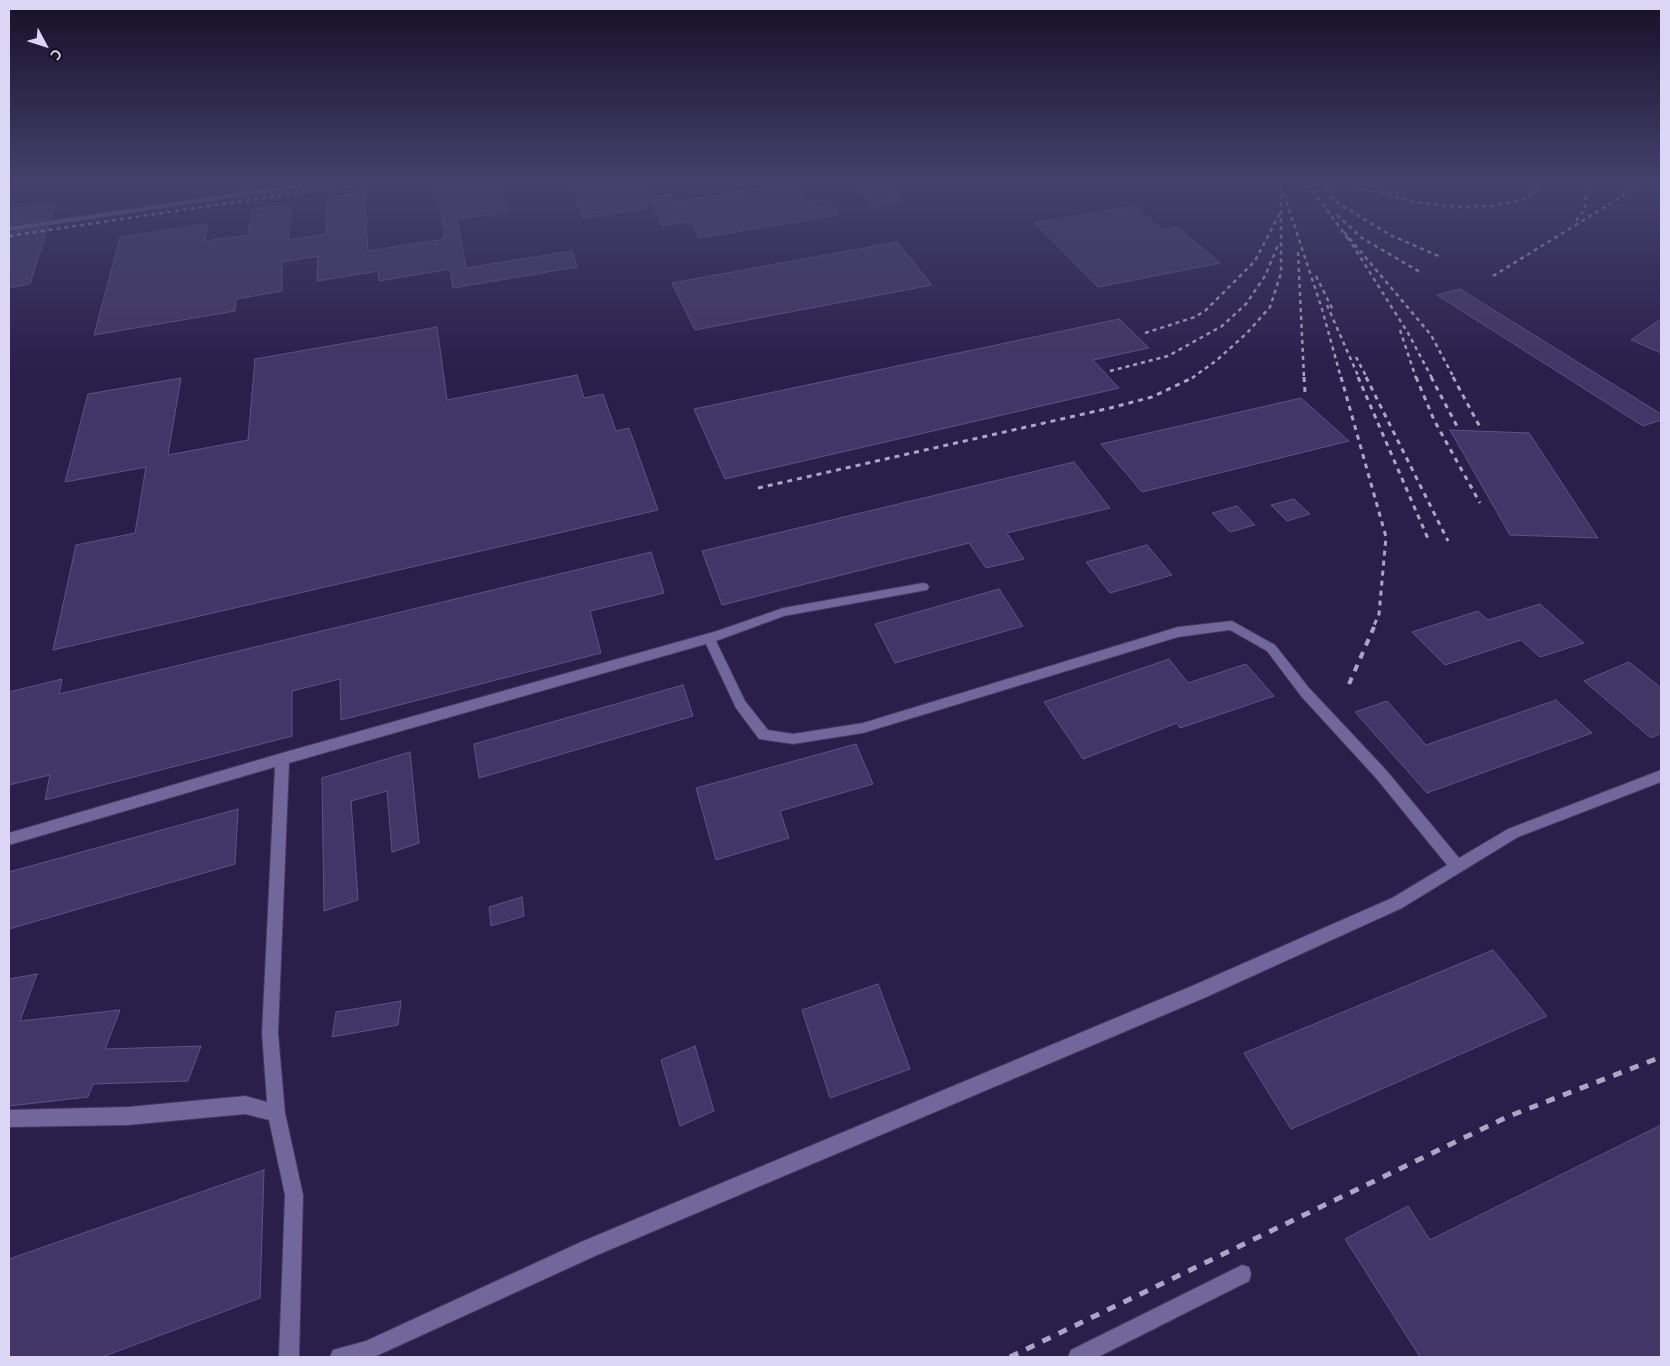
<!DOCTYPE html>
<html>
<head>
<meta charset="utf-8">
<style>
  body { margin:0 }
  #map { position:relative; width:1670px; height:1366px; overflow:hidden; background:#2a1e4b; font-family:Ubuntu,sans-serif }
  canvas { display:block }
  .frame { position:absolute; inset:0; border:10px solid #dad6f3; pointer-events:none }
  .north { position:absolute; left:20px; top:20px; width:50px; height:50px; -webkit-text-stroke:4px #120d21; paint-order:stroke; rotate:130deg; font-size:14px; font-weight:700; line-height:20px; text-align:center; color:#dad6f3 }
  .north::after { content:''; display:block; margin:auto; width:18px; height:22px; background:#dad6f3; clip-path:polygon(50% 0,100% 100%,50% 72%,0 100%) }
</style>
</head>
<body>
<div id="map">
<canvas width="1670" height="1366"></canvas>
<div class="frame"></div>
<div class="north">С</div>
</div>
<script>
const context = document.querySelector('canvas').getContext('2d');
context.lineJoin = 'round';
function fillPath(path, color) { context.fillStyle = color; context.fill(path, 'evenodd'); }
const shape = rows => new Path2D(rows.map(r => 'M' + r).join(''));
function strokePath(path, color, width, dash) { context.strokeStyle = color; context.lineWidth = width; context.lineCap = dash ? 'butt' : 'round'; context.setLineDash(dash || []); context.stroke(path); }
const building = shape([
  [437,184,501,184,508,212,457,219,466,268,572,251,577,267,453,288,450,269,379,281,378,271,317,281,318,256,282,262,282,291,236,299,235,311,94,335,120,237,207,224,205,241,248,235,252,209,292,204,288,240,326,234,326,198,364,192,368,251,445,239,437,184],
  [572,184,638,184,648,208,582,218,572,184],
  [786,184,795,184,807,202,827,199,839,215,699,238,691,221,662,226,649,197,671,194,675,202,786,184],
  [856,184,882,184,885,189,892,188,903,202,872,207,856,184],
  [55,203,50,219,9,225,9,209,55,203],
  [1135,206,1162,230,1177,227,1220,263,1098,287,1035,223,1135,206],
  [48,227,30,284,9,288,9,233,48,227],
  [897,242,932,285,695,330,672,283,897,242],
  [1460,289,1661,414,1661,420,1643,426,1437,295,1460,289],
  [1119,319,1149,348,1093,360,1119,388,725,479,694,409,1119,319],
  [1661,319,1661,353,1631,340,1661,319],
  [437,327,447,400,577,375,584,398,603,394,616,431,629,428,658,510,53,650,76,545,135,533,146,467,65,482,88,394,181,378,168,455,248,440,255,359,437,327],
  [1301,398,1349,441,1142,492,1101,444,1301,398],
  [1450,430,1529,433,1598,538,1510,535,1450,430],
  [1074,462,1110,508,1007,533,1024,559,986,568,969,543,722,605,702,551,1074,462],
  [1294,499,1310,514,1287,521,1271,505,1294,499],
  [1237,506,1255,525,1230,532,1212,513,1237,506],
  [1147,545,1172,575,1110,593,1086,562,1147,545],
  [651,552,664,593,590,611,601,653,341,720,340,679,292,691,292,736,45,800,50,775,9,785,9,692,62,679,59,694,651,552],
  [999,589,1023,626,895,663,875,624,999,589],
  [1540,604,1584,643,1540,657,1521,640,1445,665,1412,632,1478,611,1488,620,1540,604],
  [1169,659,1188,683,1246,664,1274,696,1180,728,1177,723,1083,759,1044,702,1169,659],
  [1629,662,1661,688,1661,733,1651,738,1584,681,1629,662],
  [683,685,693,716,479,778,474,744,683,685],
  [1556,700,1592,733,1427,793,1355,712,1387,701,1426,745,1556,700],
  [856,744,873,784,780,811,789,838,716,860,696,788,856,744],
  [410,752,419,843,392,852,387,791,351,801,358,900,324,911,322,778,410,752],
  [238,809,235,864,9,929,9,872,238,809],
  [522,897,524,916,491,926,489,907,522,897],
  [1493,950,1547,1016,1291,1129,1244,1053,1493,950],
  [37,974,20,1021,120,1010,105,1049,201,1046,188,1081,93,1084,88,1097,9,1106,9,979,37,974],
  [878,984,910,1069,830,1098,802,1010,878,984],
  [401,1001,398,1025,332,1037,336,1012,401,1001],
  [695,1046,714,1111,680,1126,661,1060,695,1046],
  [1661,1125,1661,1357,1420,1357,1345,1239,1408,1206,1430,1240,1661,1125],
  [264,1170,260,1298,102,1357,9,1357,9,1259,264,1170]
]);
fillPath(building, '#413665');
strokePath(building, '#5e5385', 1);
const minor = shape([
  [301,184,322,184,9,231,9,227,301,184],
  [923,583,927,584,929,587,927,590,784,616,716,641,745,701,768,730,793,734,863,723,1178,627,1232,621,1275,645,1309,688,1386,770,1459,858,1508,829,1661,770,1661,782,1518,837,1402,908,1204,998,595,1256,374,1357,330,1357,333,1350,366,1341,581,1242,1192,986,1392,898,1447,865,1376,778,1301,696,1267,651,1230,630,1178,637,863,733,793,744,759,739,736,708,706,644,289,763,278,1033,285,1113,303,1195,299,1357,279,1357,285,1195,269,1120,245,1114,128,1125,9,1127,9,1110,128,1107,245,1096,267,1102,262,1033,275,767,9,845,9,833,282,753,717,631,783,608,923,583],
  [1242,1265,1249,1267,1251,1274,1249,1281,1098,1357,1068,1357,1071,1350,1242,1265]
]);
strokePath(minor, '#44375f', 2);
fillPath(minor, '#71679a');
strokePath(shape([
  [1308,184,1348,239],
  [1320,184,1338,203,1390,235,1441,257],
  [1349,184,1415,202,1458,207,1493,206,1522,200,1534,193,1542,184],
  [1284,194,1322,309,1341,378],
  [1337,215,1362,238,1420,272],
  [1576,221,1585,209,1586,184],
  [9,236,355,184],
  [1298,252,1304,378],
  [1316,276,1333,310],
  [1493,276,1642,184],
  [1327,305,1359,378],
  [1400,330,1416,378],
  [1145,333,1195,317,1206,310,1255,261,1280,213],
  [1356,357,1367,378],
  [1110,371,1168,356,1222,326,1246,304,1265,276,1279,243],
  [1192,378,1217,360,1247,333,1270,307,1281,273,1281,184],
  [1432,378,1408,333,1345,233,1431,335,1454,378]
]), '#aba5c6', 2.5, [4, 4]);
strokePath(shape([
  [1304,377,1305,392],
  [1341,377,1386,537,1379,614,1373,628],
  [1358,377,1429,541],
  [1366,377,1448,541],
  [1416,377,1434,420,1480,503],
  [1431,377,1458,428],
  [1453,377,1480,427],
  [758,488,1110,408,1152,397,1194,377]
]), '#aba5c6', 3, [5, 5]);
strokePath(shape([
  [1349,684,1374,627]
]), '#aba5c6', 4, [7, 7]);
strokePath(shape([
  [1010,1357,1507,1117,1661,1057]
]), '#aba5c6', 5, [9, 9]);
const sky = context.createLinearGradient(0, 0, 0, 376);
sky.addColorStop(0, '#171029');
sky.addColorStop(0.49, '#44416c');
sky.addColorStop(1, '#44416c00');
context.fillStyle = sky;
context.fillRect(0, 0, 1670, 376);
</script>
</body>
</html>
